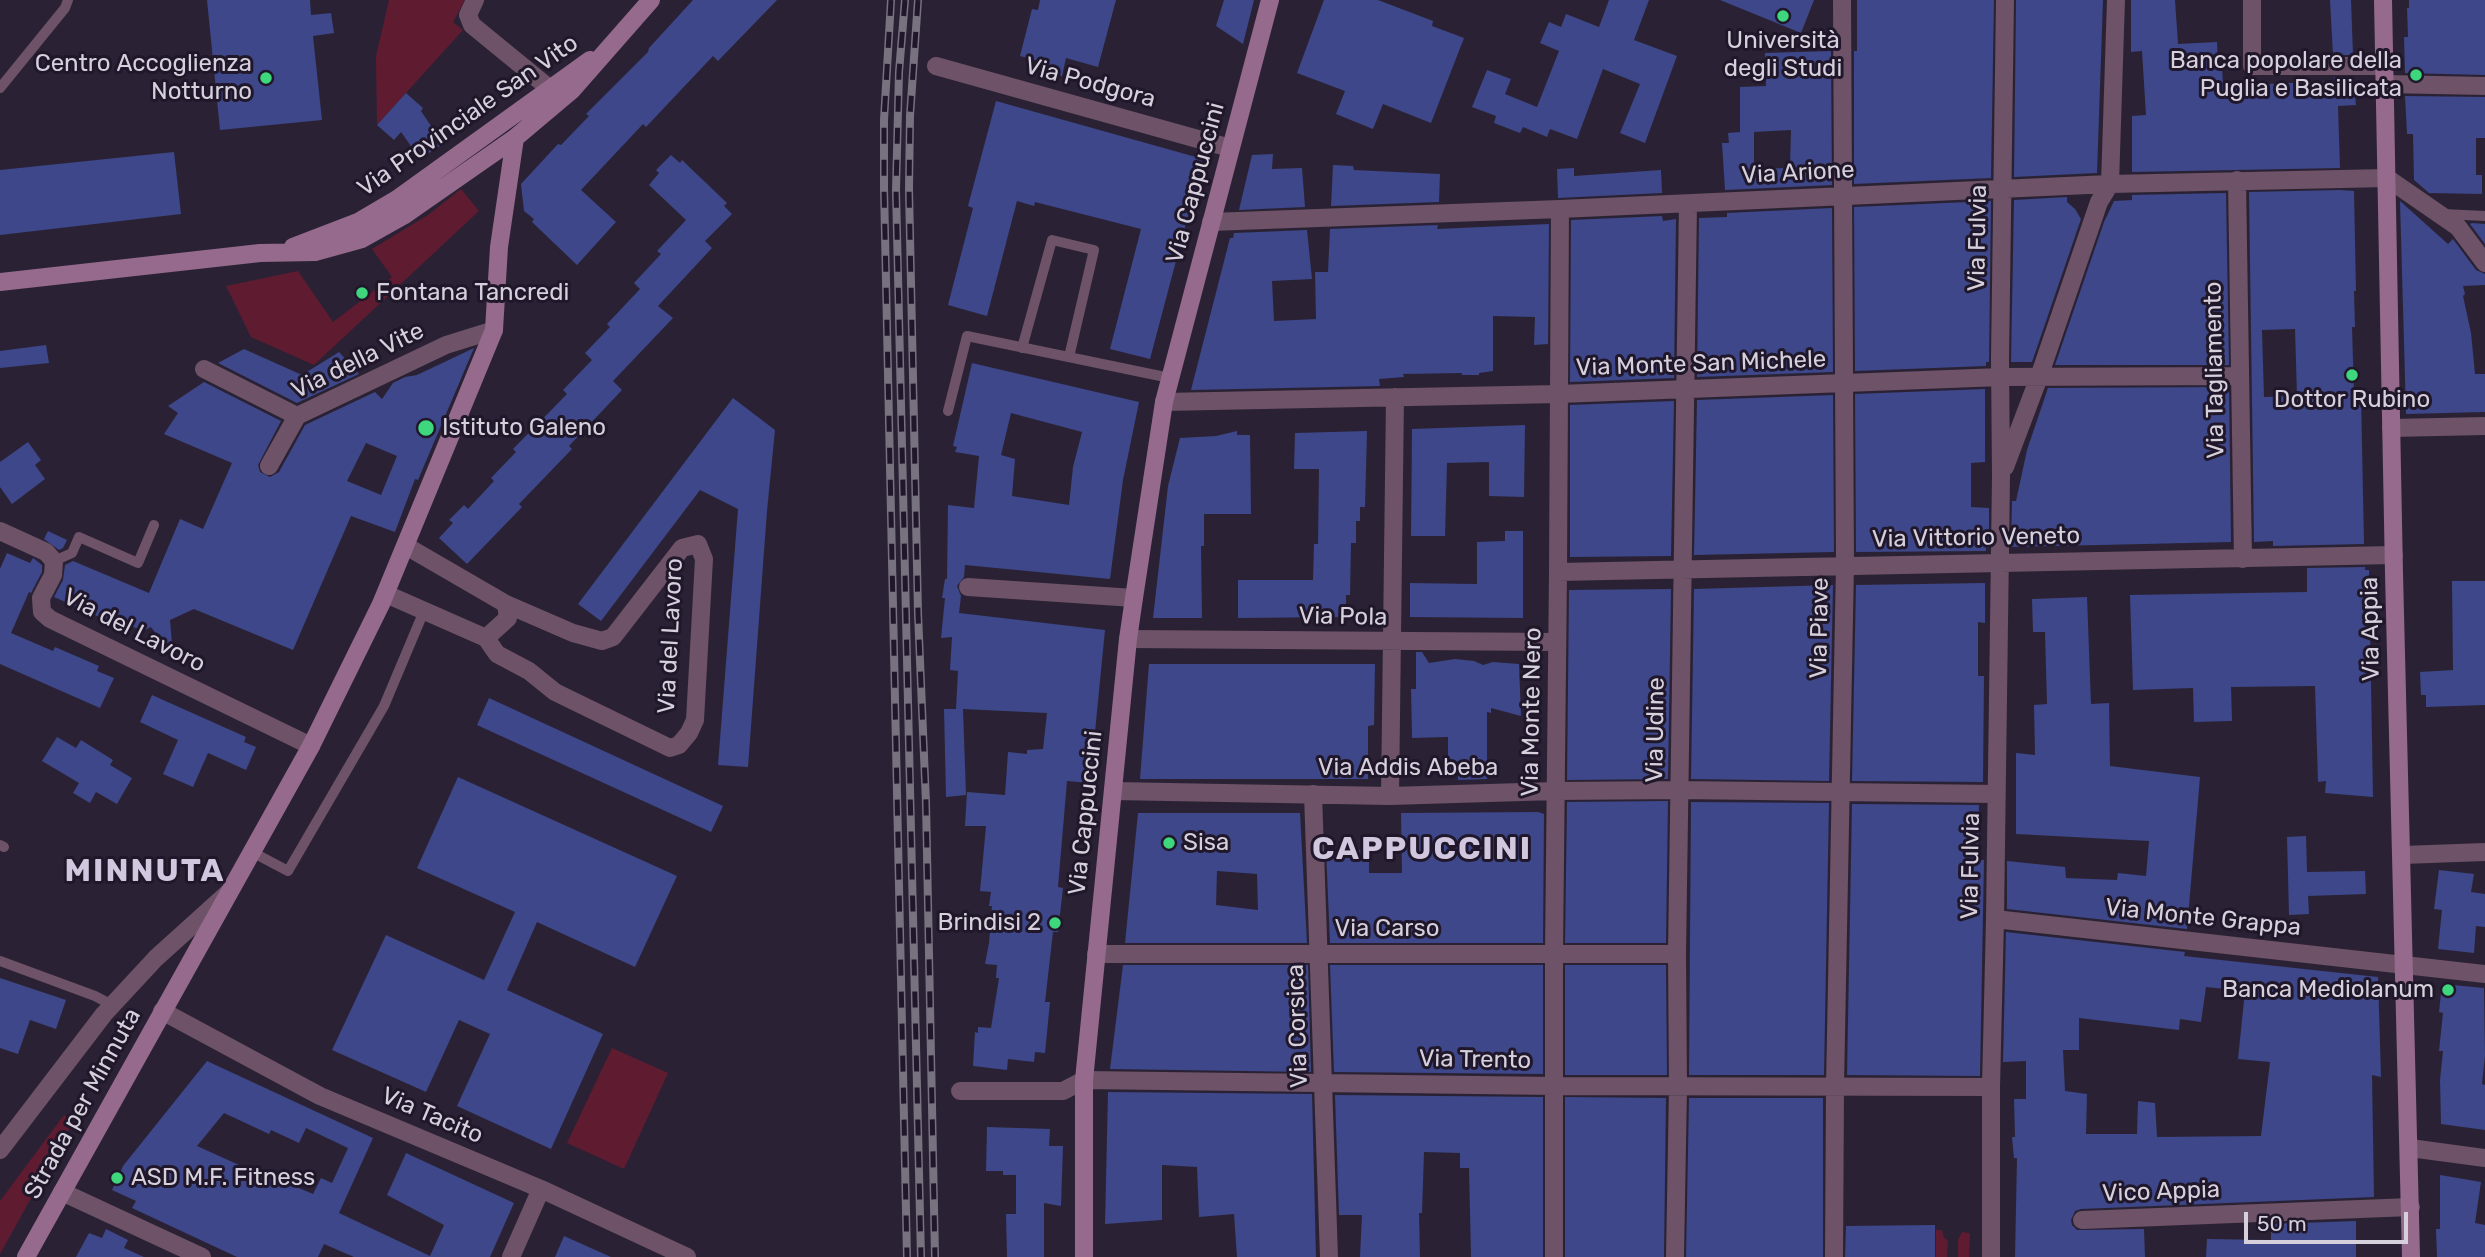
<!DOCTYPE html>
<html>
<head>
<meta charset="utf-8">
<style>
  body { margin:0 }
  #map { position:relative; width:2485px; height:1257px; overflow:hidden; background:#2a2234; font-family:Rubik,sans-serif }
  canvas { display:block }
  .scale { position:absolute; left:2244px; top:1212px; width:164px; height:32px; box-sizing:border-box; border:4px solid #d5d0dc; border-top:0; padding-left:9px; font-size:21px; line-height:24px; white-space:nowrap; color:#d5d0dc; -webkit-text-stroke:5px #20182a; paint-order:stroke }
</style>
</head>
<body>
<div id="map">
<canvas width="2485" height="1257"></canvas>
<div class="scale">50 m</div>
</div>
<script>
const context = document.querySelector('canvas').getContext('2d');
context.lineJoin = 'round';
function fillPath(path, color) { context.fillStyle = color; context.fill(path, 'evenodd'); }
const shape = rows => new Path2D(rows.map(r => 'M' + r).join(''));
function strokePath(path, color, width, dash) { context.strokeStyle = color; context.lineWidth = width; context.lineCap = dash ? 'butt' : 'round'; context.setLineDash(dash || []); context.stroke(path); }
function drawText(font, color, halo, rows, align = 'center') {
  context.font = font + ' Rubik,sans-serif'; context.lineWidth = 6; context.setLineDash([]); context.textBaseline = 'middle'; context.strokeStyle = halo; context.fillStyle = color; for (const [text, x, y, turn = 0] of rows) {
    context.save(); context.translate(x, y); context.rotate((+turn || 0) * Math.PI / 180); context.textAlign = isNaN(turn) ? turn : align; if (halo) context.strokeText(text, 0, 0); context.fillText(text, 0, 0); context.restore();
  }
}
fillPath(shape([
  [389,0,465,0,453,22,463,30,377,125,376,56],
  [461,189,479,211,314,365,251,337,226,286,298,271,333,322,392,277,372,249,428,215],
  [612,1048,668,1073,624,1169,567,1143],
  [64,1115,74,1121,0,1254,0,1201],
  [1936,1230,1942,1230,1944,1238,1948,1240,1947,1257,1936,1257],
  [1962,1232,1970,1233,1969,1257,1958,1257,1958,1240]
]), '#5f1b30');
fillPath(shape([
  [207,0,310,0,311,15,331,13,334,33,313,36,322,120,220,130],
  [693,0,777,0,718,61,713,56,646,127,643,124,581,190,616,222,577,265,532,222,534,219,524,211,521,184,558,144,561,145,589,116,586,114,648,52,649,48],
  [1040,0,1116,0,1098,67,1066,58,1062,76,1044,70,1046,63,1020,56,1032,9,1038,10],
  [1224,0,1254,0,1243,44,1216,26],
  [1324,0,1378,0,1433,21,1432,26,1464,38,1431,123,1383,104,1373,129,1336,114,1345,91,1297,73],
  [1609,0,1649,0,1634,40,1677,56,1645,143,1620,133,1640,84,1603,69,1577,139,1550,129,1547,137,1523,127,1520,133,1494,123,1496,116,1472,107,1487,70,1511,79,1505,94,1537,107,1559,51,1540,43,1549,22,1561,27,1566,14,1599,27],
  [1720,0,1814,0,1801,33],
  [1857,0,1994,0,1991,178,1854,184,1854,51,1857,51],
  [2016,0,2103,0,2097,173,2014,177],
  [2131,0,2175,0,2178,44,2217,42,2218,66,2222,66,2223,86,2334,81,2334,77,2353,77,2356,105,2338,106,2340,168,2132,172,2132,116,2146,115,2142,51,2131,52],
  [2330,0,2351,0,2353,55,2333,55],
  [2409,0,2485,0,2485,75,2405,73,2404,37,2408,37,2407,8,2409,8],
  [1831,51,1832,185,1725,190,1722,143,1729,143,1728,133,1740,132,1740,87,1766,86,1765,53],
  [1791,130,1790,168,1754,169,1754,132],
  [406,93,423,108,421,111,443,144,420,159,401,132,394,140,377,125],
  [2405,96,2485,97,2485,138,2476,138,2476,175,2482,175,2482,194,2429,193,2414,180,2413,134,2407,134],
  [996,101,1203,159,1150,359,1110,349,1141,229,1035,202,1034,206,1017,201,987,316,948,305,973,208,968,206],
  [174,152,181,214,0,235,0,170],
  [1273,154,1272,169,1302,168,1305,207,1239,210,1252,155],
  [671,155,680,163,682,160,727,203,724,206,732,214,705,241,712,248,658,306,673,318,613,381,622,390,569,446,572,449,519,504,522,507,467,564,439,538,453,523,449,520,464,505,468,509,494,481,491,478,516,452,513,449,567,394,563,390,592,360,585,353,610,327,607,324,640,289,634,283,661,254,657,251,686,220,649,185,659,173,656,170],
  [1333,165,1353,166,1354,170,1440,174,1439,202,1331,206],
  [1574,168,1574,176,1661,170,1662,193,1558,198,1557,169],
  [2340,190,2354,191,2356,291,2354,291,2355,327,2352,327,2354,395,2361,395,2364,544,2273,546,2273,541,2254,542,2249,192],
  [2295,329,2297,396,2264,397,2262,330],
  [2226,193,2229,365,2055,365,2104,222,2114,201,2132,200,2132,195],
  [2067,197,2067,202,2075,209,2081,219,2032,362,2011,362,2014,200],
  [1991,201,1989,362,1986,362,1986,366,1855,371,1854,207],
  [2400,201,2448,244,2453,239,2476,270,2485,274,2485,285,2463,286,2465,294,2463,296,2471,333,2475,374,2485,374,2485,412,2406,414],
  [1832,208,1833,372,1697,377,1699,218,1727,217,1727,213],
  [1662,216,1663,221,1676,219,1674,378,1570,382,1571,220],
  [2472,223,2485,224,2485,244,2470,224],
  [1549,224,1548,344,1534,345,1535,317,1493,316,1493,371,1479,373,1479,375,1462,375,1462,373,1403,374,1404,377,1379,379,1380,386,1191,390,1230,238,1233,238,1234,233,1307,230,1312,279,1272,281,1274,321,1316,319,1315,272,1328,272,1330,229,1438,225,1437,229],
  [46,345,49,363,0,368,0,351],
  [474,348,418,480,415,479,395,532,351,516,293,650,194,609,170,620,173,656,151,627,143,631,115,619,113,623,54,597,63,580,65,565,73,561,149,593,180,519,203,529,232,463,164,434,178,413,168,406,204,382,281,421,258,465,260,472,270,477,279,472,305,425,375,392,382,399,393,383,405,377,417,375],
  [366,443,397,456,381,495,347,481],
  [244,349,302,375,339,352,359,374,297,403,218,363],
  [972,363,1139,402,1123,480,1110,579,965,565,964,577,957,586,961,596,959,613,1105,630,1090,783,1067,781,1058,887,1063,888,1058,932,1053,932,1045,1002,1050,1002,1045,1053,1035,1052,1034,1062,1008,1059,1007,1070,973,1066,975,1032,978,1033,978,1027,991,1028,999,978,996,978,997,965,985,964,989,943,992,906,989,906,991,892,980,891,986,826,965,826,967,792,1005,795,1008,752,1027,754,1027,750,1043,749,1047,713,963,709,966,795,946,797,944,709,956,709,958,671,950,670,952,637,941,638,945,598,942,598,945,579,947,579,948,505,974,508,979,456,955,452,957,447,953,446],
  [1011,413,1082,432,1073,467,1069,505,1012,496,1015,459,1001,455],
  [2229,387,2231,542,2011,547,2012,501,2016,501,2027,450,2048,388],
  [1985,389,1985,462,1971,463,1971,507,1989,508,1989,548,1986,548,1986,551,1856,552,1855,394],
  [1833,395,1834,552,1694,555,1697,400],
  [733,398,775,430,767,511,748,767,718,765,738,509,700,490,601,621,578,604],
  [1674,401,1671,556,1570,557,1570,405],
  [1525,425,1524,497,1489,496,1489,462,1447,463,1445,536,1411,536,1412,429],
  [1237,431,1237,435,1250,435,1251,514,1204,514,1204,546,1201,546,1202,618,1153,618,1168,486,1180,438,1216,436],
  [1367,431,1365,507,1360,507,1360,521,1356,521,1356,543,1351,543,1350,595,1346,595,1346,617,1238,618,1238,580,1313,580,1314,544,1318,544,1319,469,1294,469,1295,433],
  [28,442,41,460,35,465,45,479,12,504,0,487,0,462],
  [48,531,67,540,63,548,59,550,44,539],
  [1505,531,1523,531,1523,618,1410,617,1410,583,1477,584,1477,542,1505,541],
  [7,553,30,563,33,558,42,565,42,572,31,593,29,592,11,633,53,651,55,647,99,666,97,671,114,678,100,708,0,664,0,569],
  [2365,567,2365,570,2369,570,2373,797,2325,793,2326,781,2318,782,2315,686,2231,687,2232,721,2194,722,2193,688,2133,690,2130,595,2307,592,2307,568],
  [2452,581,2485,581,2485,705,2426,707,2426,695,2421,695,2420,672,2453,670],
  [1985,583,1985,623,1978,622,1978,676,1984,676,1983,782,1852,781,1856,585],
  [1833,585,1829,781,1691,779,1694,589],
  [1671,589,1668,779,1567,780,1569,590],
  [2087,597,2091,704,2109,703,2110,766,2200,777,2187,929,2007,909,2007,861,2065,867,2066,878,2117,880,2118,873,2146,876,2149,841,2016,834,2016,753,2035,755,2034,705,2047,704,2045,632,2033,632,2032,599],
  [1416,652,1422,652,1429,663,1455,659,1474,661,1483,665,1493,662,1519,664,1521,716,1491,708,1491,713,1487,712,1487,779,1458,780,1458,774,1448,774,1448,737,1412,738,1411,689,1416,689],
  [1149,664,1375,664,1374,725,1368,726,1368,779,1140,779],
  [152,695,246,737,244,742,256,747,246,770,208,753,193,787,163,774,178,740,140,722],
  [489,698,723,806,711,832,477,725],
  [57,737,76,748,81,740,113,760,110,765,132,778,117,804,96,792,90,803,73,793,79,783,42,761],
  [458,777,677,876,635,967,537,922,507,990,603,1034,551,1149,457,1106,490,1034,459,1020,426,1092,332,1050,386,935,484,980,515,912,417,868],
  [1668,801,1666,943,1565,943,1567,802],
  [1691,802,1829,803,1824,1075,1689,1075],
  [1852,804,1979,805,1978,860,1984,860,1980,1076,1847,1075],
  [1538,812,1544,814,1543,943,1330,943,1326,850,1369,850,1369,873,1402,873,1401,813],
  [1138,813,1300,813,1307,943,1125,943],
  [1217,871,1257,874,1258,910,1216,905],
  [2306,836,2307,872,2365,871,2366,894,2308,896,2309,914,2289,915,2287,837],
  [2439,870,2474,874,2471,892,2485,894,2485,927,2476,926,2474,953,2438,949,2442,910,2434,909],
  [2006,932,2185,952,2184,956,2378,977,2381,1077,2372,1075,2374,1197,2081,1209,2075,1211,2071,1220,2072,1225,2077,1230,2144,1229,2145,1257,2015,1257,2017,1158,2014,1158,2012,1137,2015,1137,2014,1099,2026,1099,2026,1061,2003,1062],
  [2206,987,2245,991,2238,1059,2270,1062,2261,1136,2157,1137,2155,1103,2138,1101,2137,1134,2086,1134,2087,1094,2065,1091,2063,1050,2079,1050,2079,1018,2179,1030,2180,1019,2201,1022],
  [1123,965,1308,965,1311,1072,1110,1069],
  [1330,965,1543,965,1543,1074,1334,1072],
  [1565,965,1666,965,1667,1075,1565,1075],
  [0,978,66,1000,56,1029,30,1020,18,1054,0,1048],
  [2442,984,2484,988,2485,1056,2482,1084,2485,1085,2485,1130,2441,1124,2440,1080,2443,1051,2439,1051,2443,1013,2439,1012],
  [207,1061,373,1138,339,1213,430,1256,444,1225,387,1195,406,1153,514,1203,490,1257,354,1257,324,1244,318,1257,237,1257,132,1208,136,1201,112,1190,123,1166],
  [224,1113,269,1134,271,1130,299,1143,306,1128,348,1148,332,1183,321,1178,313,1194,280,1180,279,1183,197,1146],
  [1108,1092,1312,1094,1316,1257,1237,1257,1234,1214,1199,1217,1197,1167,1162,1165,1162,1220,1105,1224],
  [1335,1095,1543,1097,1543,1257,1471,1257,1469,1168,1460,1168,1460,1153,1424,1152,1422,1213,1419,1213,1420,1257,1360,1257,1362,1215,1339,1215],
  [1565,1097,1666,1098,1664,1257,1565,1257],
  [1689,1098,1823,1098,1823,1257,1686,1257],
  [987,1127,1050,1129,1049,1146,1063,1146,1061,1206,1044,1203,1044,1257,1007,1257,1006,1214,1016,1214,1016,1175,1003,1175,1003,1171,986,1171],
  [2440,1175,2481,1182,2475,1223,2485,1225,2485,1257,2437,1257,2436,1229,2440,1229],
  [2356,1221,2356,1257,2206,1257,2207,1239,2271,1240,2271,1224],
  [1935,1225,1935,1257,1845,1257,1846,1226],
  [106,1229,128,1240,124,1248,144,1257,76,1257,89,1233,102,1238],
  [564,1236,611,1257,555,1257]
]), '#3d4789');
strokePath(shape([
  [0,88,65,8,68,0],
  [2443,214,2485,216],
  [1022,348,1052,240,1094,250,1069,357],
  [948,411,967,336,1170,378],
  [54,561,72,553,79,537,138,563,154,525],
  [0,845,4,847],
  [252,852,288,871,384,706,424,611],
  [0,961,95,996,112,1005]
]), '#6e5267', 10);
strokePath(shape([
  [475,0,468,15,472,25,549,88],
  [2252,0,2252,66,2384,66],
  [936,66,1230,148],
  [2385,84,2485,86],
  [2237,180,2243,559],
  [1211,222,1560,209,2110,184,2387,178,2458,227,2485,263],
  [204,369,297,416],
  [1164,402,1559,394,2001,377,2240,376],
  [2391,428,2485,426],
  [269,466,297,416,446,345,494,330],
  [2005,467,2039,377,2099,202,2110,184,2116,0],
  [0,531,46,552,54,561,53,575,41,598,42,612,50,619,311,746],
  [1558,572,2394,555],
  [968,587,1134,598],
  [386,594,486,638,508,618,506,604,406,546],
  [486,638,497,654,529,671,555,692,670,748,679,745,689,733,695,720,704,559,698,544,682,548,613,637,602,641,573,633,506,604],
  [1128,639,1557,642],
  [1113,791,1390,796,1555,791,1680,790,1996,794],
  [1313,794,1329,1257],
  [1390,796,1395,397],
  [2402,855,2485,852],
  [1995,919,2485,974],
  [1096,954,1677,954],
  [162,1011,320,1096,541,1189,687,1257],
  [960,1091,1063,1091,1084,1080,1555,1086,1991,1087],
  [2410,1148,2485,1158],
  [0,1150,104,1014,156,958,228,893],
  [62,1192,202,1257],
  [2082,1220,2411,1207],
  [511,1257,541,1189],
  [1554,1257,1554,954,1558,572,1560,209],
  [1675,1257,1678,1087,1677,954,1688,204],
  [1834,1257,1835,1087,1845,564,1842,0],
  [1991,1257,1991,1087,1995,919,2001,476,2000,359,2005,0]
]), '#6e5267', 18);
strokePath(shape([
  [2383,0,2394,573,2411,1257],
  [293,247,358,222,397,199,590,60],
  [0,282,260,253,315,252,362,239,403,216,515,138,572,90,651,0],
  [26,1257,311,746,381,604,494,330,499,247,515,138],
  [1084,1257,1084,1080,1128,639,1134,598,1164,402,1270,0]
]), '#966a8c', 18);
const rail = shape([
  [891,0,884,120,884,188,907,1257],
  [905,0,899,72,896,190,921,1257],
  [918,0,910,116,909,189,918,613,926,803,935,1257]
]);
strokePath(rail, '#787180', 8);
strokePath(rail, '#20182a', 5, [16]);
for (const [x, y, r, color] of [
  [1783,16,7,"#3ed77d"],
  [2416,75,7,"#3ed77d"],
  [266,78,7,"#3ed77d"],
  [362,293,7,"#3ed77d"],
  [2352,375,7,"#3ed77d"],
  [426,428,9,"#3ed77d"],
  [1169,843,7,"#3ed77d"],
  [1055,923,7,"#3ed77d"],
  [2448,990,7,"#3ed77d"],
  [117,1178,7,"#3ed77d"]
]) { const dot = new Path2D(); dot.arc(x, y, r, 0, 2 * Math.PI); context.fillStyle = color; context.fill(dot); strokePath(dot, '#20182a', 2.5); }
drawText('24px', '#d5d0dc', '#20182a', [
  ["Università",1783,41,"center"],
  ["degli Studi",1783,69,"center"],
  ["Banca popolare della",2402,61],
  ["Puglia e Basilicata",2402,89],
  ["Centro Accoglienza",252,64],
  ["Notturno",252,92],
  ["Fontana Tancredi",376,293,"left"],
  ["Dottor Rubino",2352,400,"center"],
  ["Istituto Galeno",442,428,"left"],
  ["Sisa",1183,843,"left"],
  ["Brindisi 2",1041,923],
  ["Banca Mediolanum",2434,990],
  ["ASD M.F. Fitness",131,1178,"left"]
], 'right');
drawText('24px', '#d5d0dc', '#20182a', [
  ["Via Podgora",1090,83,15],
  ["Via Provinciale San Vito",468,116,-35],
  ["Via Arione",1798,173,-3],
  ["Via Cappuccini",1196,183,-75],
  ["Via Fulvia",1978,238,-89],
  ["Via della Vite",358,361,-26],
  ["Via Monte San Michele",1701,364,-2],
  ["Via Tagliamento",2215,370,-91],
  ["Via Vittorio Veneto",1976,538,-1],
  ["Via Pola",1343,617,1],
  ["Via Piave",1820,628,-89],
  ["Via Appia",2371,629,-91],
  ["Via del Lavoro",134,631,27],
  ["Via del Lavoro",671,636,-87],
  ["Via Monte Nero",1532,712,-89],
  ["Via Udine",1656,730,-89],
  ["Via Addis Abeba",1408,768],
  ["Via Cappuccini",1086,813,-84],
  ["Via Fulvia",1971,866,-89],
  ["Via Monte Grappa",2203,918,6],
  ["Via Carso",1387,929],
  ["Via Corsica",1298,1026,-92],
  ["Via Trento",1475,1060,1],
  ["Strada per Minnuta",83,1104,-61],
  ["Via Tacito",432,1116,23],
  ["Vico Appia",2161,1192,-2]
]);
context.letterSpacing = '2px';
drawText('bold 32px', '#d1c7df', '#20182a', [
  ["CAPPUCCINI",1422,850],
  ["MINNUTA",145,872]
]);
context.letterSpacing = '0px';
</script>
</body>
</html>
